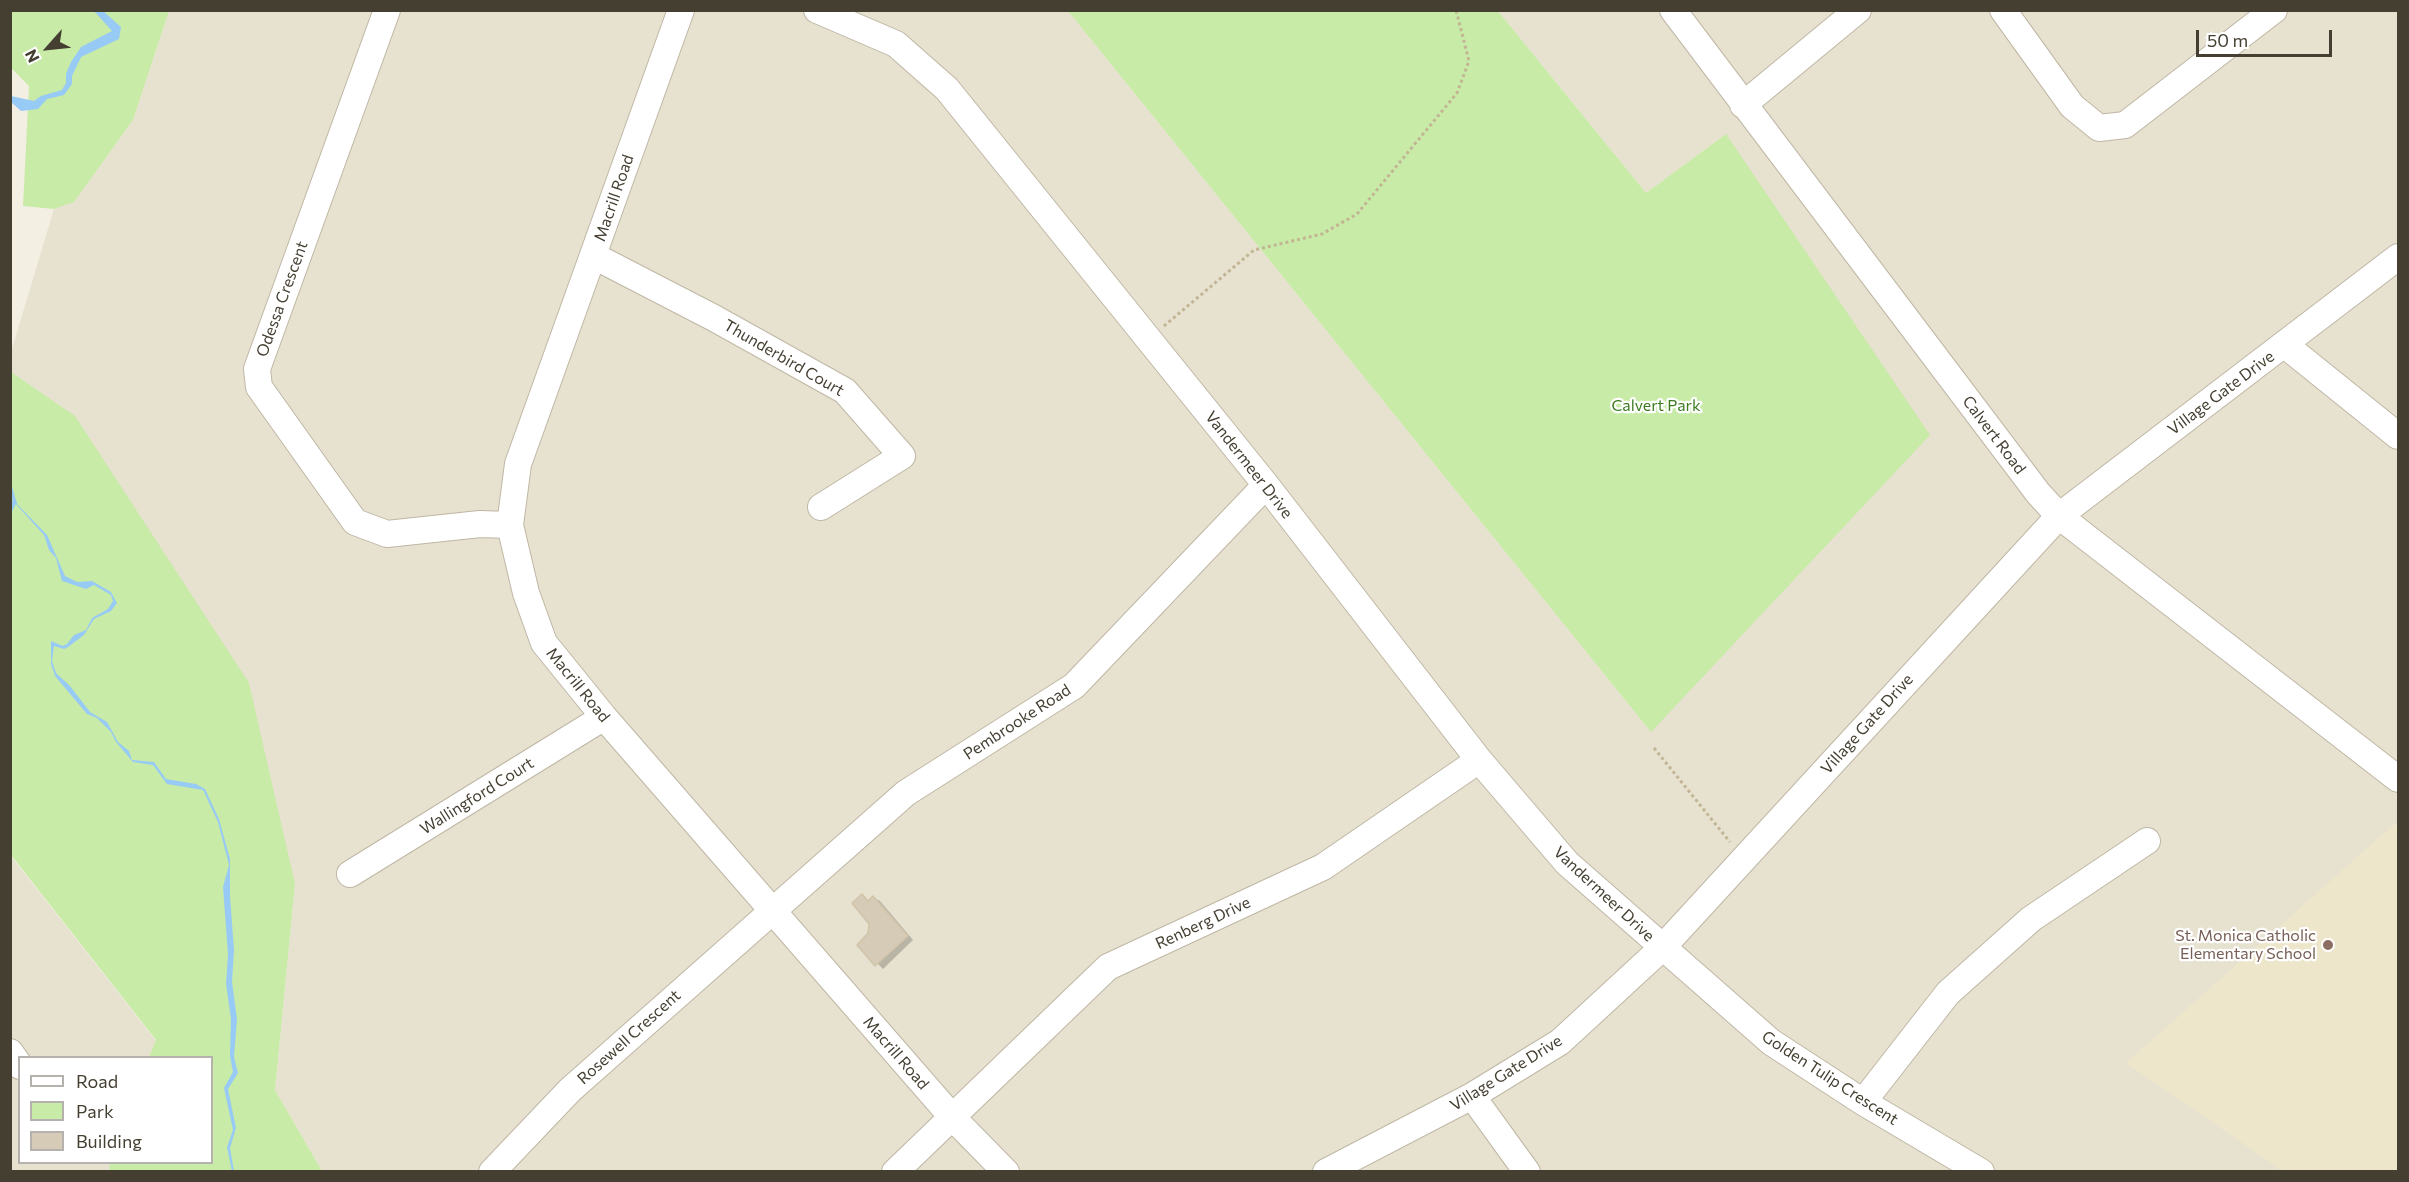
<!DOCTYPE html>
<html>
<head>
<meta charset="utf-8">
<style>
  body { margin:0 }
  #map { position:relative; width:2409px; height:1182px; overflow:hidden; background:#f3efe2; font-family:Commissioner,sans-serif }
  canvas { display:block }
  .frame { position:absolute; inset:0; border:12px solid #453f32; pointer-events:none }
  .legend { position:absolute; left:18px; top:1056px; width:195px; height:108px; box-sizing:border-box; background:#fff; border:2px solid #b5b2ad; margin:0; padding:8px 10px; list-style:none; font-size:18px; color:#453f32 }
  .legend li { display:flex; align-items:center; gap:12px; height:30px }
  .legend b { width:30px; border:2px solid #b5b2ad }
  .north { position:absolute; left:18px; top:18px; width:60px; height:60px; -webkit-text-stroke:4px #fff; paint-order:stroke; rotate:243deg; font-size:16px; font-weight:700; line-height:24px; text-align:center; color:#453f32 }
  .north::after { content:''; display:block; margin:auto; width:21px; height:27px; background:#453f32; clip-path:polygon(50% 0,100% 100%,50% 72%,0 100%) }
  .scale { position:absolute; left:2196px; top:30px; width:136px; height:27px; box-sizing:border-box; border:3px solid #453f32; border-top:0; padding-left:8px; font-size:18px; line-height:21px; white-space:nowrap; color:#453f32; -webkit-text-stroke:4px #fff; paint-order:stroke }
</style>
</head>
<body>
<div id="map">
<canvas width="2409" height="1182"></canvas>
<div class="frame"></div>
<ul class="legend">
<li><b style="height:8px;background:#fff"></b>Road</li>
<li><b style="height:16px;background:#c8eba7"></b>Park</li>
<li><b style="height:16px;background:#d5cbb7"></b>Building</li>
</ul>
<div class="north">N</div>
<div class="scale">50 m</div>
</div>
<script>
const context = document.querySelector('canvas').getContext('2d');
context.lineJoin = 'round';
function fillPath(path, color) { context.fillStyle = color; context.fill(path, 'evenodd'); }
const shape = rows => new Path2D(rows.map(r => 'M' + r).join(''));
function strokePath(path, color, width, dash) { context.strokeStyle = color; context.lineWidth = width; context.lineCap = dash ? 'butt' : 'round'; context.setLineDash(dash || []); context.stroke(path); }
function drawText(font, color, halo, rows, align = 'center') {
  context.font = font + ' Commissioner,sans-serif'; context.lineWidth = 4.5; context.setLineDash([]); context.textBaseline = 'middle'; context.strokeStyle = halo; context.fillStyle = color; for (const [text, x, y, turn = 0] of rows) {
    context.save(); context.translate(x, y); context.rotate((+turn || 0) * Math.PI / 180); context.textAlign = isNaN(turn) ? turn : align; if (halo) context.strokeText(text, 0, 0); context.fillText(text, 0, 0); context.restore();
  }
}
fillPath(shape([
  [169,11,1068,11,1651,732,1725,135,1646,193,1498,11,2398,11,2398,827,2394,824,2284,1171,322,1171,275,1090,295,884,75,417,11,372,11,352,54,209,74,202,133,120],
  [10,855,156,1041,149,1057,20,1058,20,1162,110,1163,109,1171,11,1171]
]), '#e7e1d0');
fillPath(shape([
  [2394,824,2398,828,2398,1171,2283,1171,2126,1063]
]), '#eee6ca');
fillPath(shape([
  [11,11,169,11,133,120,74,202,54,209,23,206,29,86,11,68],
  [1068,11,1498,11,1646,193,1726,134,1930,435,1651,732],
  [11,372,75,416,249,683,295,884,275,1090,322,1171,109,1171,110,1163,212,1162,212,1058,149,1057,156,1040,11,855]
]), '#c8eba7');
fillPath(shape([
  [94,11,103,11,121,27,119,39,81,57,72,76,72,84,64,95,47,99,38,109,21,111,11,102,11,96,34,101,41,96,62,90,66,83,66,74,71,62,81,47,112,31],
  [11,483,17,504,47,535,65,576,77,582,92,581,111,592,117,603,111,611,94,619,84,635,68,647,64,649,54,646,52,661,56,673,70,686,90,712,107,722,118,742,129,751,132,760,154,762,166,779,196,784,205,789,219,819,230,859,230,896,234,950,232,982,237,1019,234,1057,238,1073,228,1089,236,1128,230,1148,234,1171,232,1171,227,1147,233,1130,224,1088,233,1072,230,1056,231,1019,226,984,228,954,223,887,229,865,218,822,203,790,167,784,153,765,133,762,116,742,111,732,97,718,87,714,55,676,51,664,51,641,63,646,67,644,74,635,86,630,92,618,108,609,113,601,111,595,94,585,86,589,62,581,56,558,49,550,44,535,14,502,11,496]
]), '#98caf6');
fillPath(shape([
  [862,896,870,901,874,898,880,901,913,940,883,969,859,945,869,934,871,923]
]), '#0003');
strokePath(shape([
  [10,510,14,502]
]), '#98caf6', 5);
const building = shape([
  [862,894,868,901,873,896,908,936,875,966,857,945,868,933,869,924,852,903,862,894]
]);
fillPath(building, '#d5cbb7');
strokePath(building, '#d1c4a9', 1.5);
const minor = shape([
  [387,10,257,369,259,387,355,522,387,534,480,524,510,525],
  [681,10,518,464,510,525,526,593,544,643,604,717,953,1118,1006,1172],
  [817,10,896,44,947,89,1266,485,1479,760,1567,863,1771,1042,1863,1102,1981,1172],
  [1673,10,2038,493,2059,516,2398,779],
  [2003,10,2072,106,2099,128,2125,125,2274,10],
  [1743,105,1858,10],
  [594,256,714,318,845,391,902,456,821,507],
  [2285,345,2398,436],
  [350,874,604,717],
  [10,1052,20,1066],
  [1472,1096,1527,1172],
  [1863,1102,1948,993,2031,919,2147,841],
  [492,1172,570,1090,906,793,1074,686,1266,485],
  [895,1172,1108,967,1323,867,1479,760],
  [1326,1172,1472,1096,1560,1042,1662,948,2059,516,2398,257]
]);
strokePath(minor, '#bfb7a4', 28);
strokePath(shape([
  [1164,326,1254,250,1322,234,1357,214,1457,93,1469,61,1456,10],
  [1654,748,1730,842]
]), '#c2b594', 3, [3, 3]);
strokePath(minor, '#fff', 26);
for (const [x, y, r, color] of [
  [2328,945,6,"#8d6e63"]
]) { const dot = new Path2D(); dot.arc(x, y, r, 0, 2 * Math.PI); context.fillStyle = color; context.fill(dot); strokePath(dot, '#fff', 2); }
drawText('16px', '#453f32', '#fff', [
  ["Macrill Road",614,198,-71],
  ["Odessa Crescent",282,299,-70],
  ["Thunderbird Court",784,358,30],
  ["Village Gate Drive",2221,393,-37],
  ["Calvert Road",1994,435,53],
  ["Vandermeer Drive",1249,465,52],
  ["Macrill Road",578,685,51],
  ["Pembrooke Road",1017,722,-33],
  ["Village Gate Drive",1867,724,-48],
  ["Wallingford Court",477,796,-32],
  ["Vandermeer Drive",1604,894,43],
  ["Renberg Drive",1203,923,-25],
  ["Rosewell Crescent",629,1037,-42],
  ["Macrill Road",896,1053,49],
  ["Village Gate Drive",1506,1073,-32],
  ["Golden Tulip Crescent",1830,1078,33]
]);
drawText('16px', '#3d7b21', '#fff', [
  ["Calvert Park",1656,406]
]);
drawText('16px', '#785e54', '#fff', [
  ["St. Monica Catholic",2316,936],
  ["Elementary School",2316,954]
], 'right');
</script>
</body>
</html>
